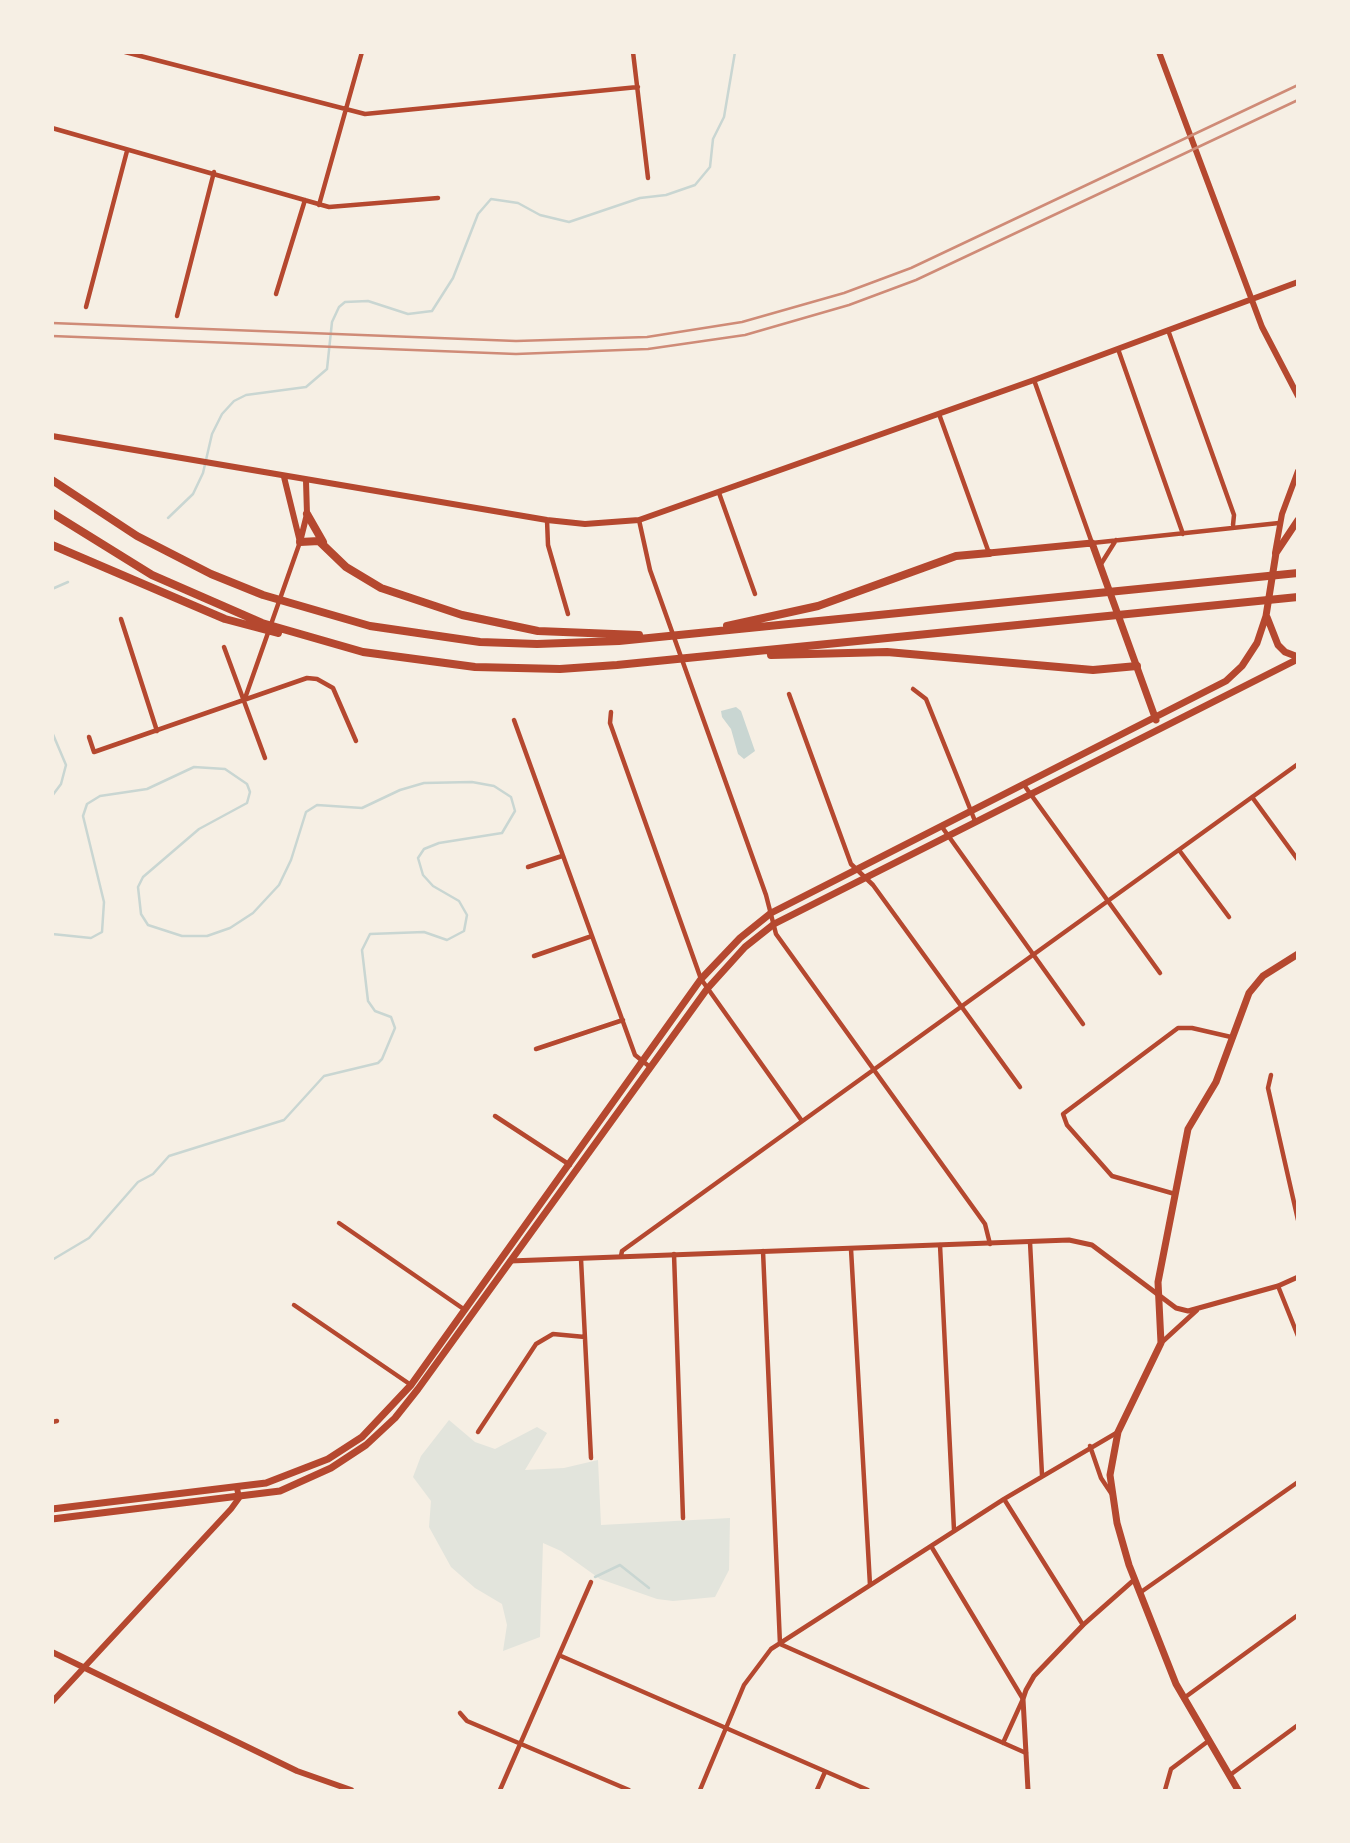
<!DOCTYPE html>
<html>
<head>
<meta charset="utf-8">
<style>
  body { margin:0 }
  #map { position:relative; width:1350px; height:1843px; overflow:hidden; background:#f6efe4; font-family:"Source Sans 3",sans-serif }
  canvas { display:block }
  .frame { position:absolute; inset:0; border:54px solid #f6efe4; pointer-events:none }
</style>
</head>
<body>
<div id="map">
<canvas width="1350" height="1843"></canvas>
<div class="frame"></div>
</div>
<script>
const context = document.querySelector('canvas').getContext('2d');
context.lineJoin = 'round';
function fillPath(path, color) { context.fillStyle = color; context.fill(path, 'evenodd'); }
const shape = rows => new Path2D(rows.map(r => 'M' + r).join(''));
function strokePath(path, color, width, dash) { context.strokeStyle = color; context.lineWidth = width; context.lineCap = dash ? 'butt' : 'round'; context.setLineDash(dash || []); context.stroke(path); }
fillPath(shape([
  [449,1420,475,1442,495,1449,537,1427,547,1433,525,1470,564,1468,598,1460,601,1525,730,1518,729,1570,715,1597,673,1601,657,1599,600,1579,561,1551,543,1543,540,1637,503,1651,507,1625,502,1604,475,1588,451,1567,429,1527,431,1501,413,1477,421,1456]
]), '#e2e4dc');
fillPath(shape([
  [736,707,741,711,755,751,744,759,738,754,731,729,722,717,721,711]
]), '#c9d6d2');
strokePath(shape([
  [168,518,193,494,203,473,212,434,222,414,234,401,246,395,306,387,327,369,332,322,339,307,345,302,368,301,408,314,432,311,453,278,478,214,491,199,518,203,540,215,569,222,640,198,666,195,695,185,710,167,713,139,724,117,735,52],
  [52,589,68,582],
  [52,732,66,765,61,784,52,796],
  [52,934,91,938,102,932,104,902,83,816,87,804,100,796,147,789,194,767,225,769,247,784,250,792,247,803,199,829,143,877,138,887,141,914,148,925,182,936,207,936,230,928,253,913,279,885,291,860,306,812,317,805,362,808,400,790,424,783,472,782,494,786,511,797,515,811,502,833,439,843,424,849,418,858,423,875,433,886,459,901,467,915,464,931,447,940,424,932,370,934,362,950,368,1001,375,1011,391,1017,395,1028,382,1059,378,1063,324,1076,284,1120,169,1156,153,1174,138,1182,89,1238,52,1260],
  [595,1577,620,1565,649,1588]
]), '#c9d6d2', 2.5);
strokePath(shape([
  [125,52,365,114,638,87],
  [633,52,648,178],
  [52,128,329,207,438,198],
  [319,205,362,52],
  [276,294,305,200],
  [86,307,127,151],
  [177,316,214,172],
  [1168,330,1234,515,1233,525],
  [1118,349,1183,534],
  [1034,380,1092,543,1279,523],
  [939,414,989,553],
  [719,493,755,594],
  [547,520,548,545,568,614],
  [639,520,650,570,766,895,776,934,985,1224,990,1244],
  [1101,564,1116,540],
  [121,619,157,731],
  [224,647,265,758],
  [913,689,926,699,975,821],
  [789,694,851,864,873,885,1020,1087],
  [244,701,300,542],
  [611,712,610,723,701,979,802,1121],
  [514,720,635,1055,650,1067],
  [89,737,94,752,307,678,317,679,333,688,356,741],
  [1024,785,1160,973],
  [1252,797,1298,860],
  [942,827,1083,1024],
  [1179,850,1229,917],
  [528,867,562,856],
  [534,956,592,936],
  [536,1049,623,1020],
  [1271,1075,1268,1088,1298,1220],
  [495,1116,570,1165],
  [1175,1194,1112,1176,1067,1125,1063,1114,1178,1028,1192,1028,1231,1037],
  [339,1223,465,1310],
  [1030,1242,1042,1475],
  [940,1245,954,1530],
  [851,1249,870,1585],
  [763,1251,780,1644,1026,1753],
  [674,1254,683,1518],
  [621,1256,622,1251,1298,764],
  [581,1259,591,1458],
  [1278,1286,1298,1336],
  [294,1305,411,1385],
  [52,1422,57,1421],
  [478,1432,536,1344,553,1334,585,1337],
  [1090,1446,1101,1478,1111,1493],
  [1004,1499,1083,1625],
  [931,1546,1023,1699,1003,1743],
  [1141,1592,1298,1482],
  [561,1656,868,1790],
  [1184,1698,1298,1615],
  [460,1713,467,1721,629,1790],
  [1230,1775,1298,1725],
  [500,1790,591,1582],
  [700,1790,744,1685,771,1649,1004,1499,1118,1432],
  [817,1790,825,1772],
  [1165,1790,1171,1769,1207,1742]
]), '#b5482f', 4.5);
strokePath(shape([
  [510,1261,1069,1240,1092,1245,1176,1308,1188,1311,1278,1286,1298,1277],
  [1161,1343,1197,1310],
  [1028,1790,1023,1699,1026,1690,1034,1676,1083,1625,1135,1579]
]), '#b5482f', 5);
strokePath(shape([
  [1159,52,1262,327,1298,396],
  [52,436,547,520,585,524,639,520,1034,380,1298,282],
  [284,477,300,542],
  [300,542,307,514,306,481],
  [1275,553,1282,514,1298,471],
  [52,1652,297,1771,351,1790],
  [52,1702,231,1509,239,1498,237,1488]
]), '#b5482f', 6);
strokePath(shape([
  [989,553,1092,543,1156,720],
  [1267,617,1278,645,1285,652,1298,657],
  [52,1509,266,1483,328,1459,362,1437,411,1385,701,979,740,938,771,913,1226,681,1242,666,1257,643,1266,616,1276,553,1298,520],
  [52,1519,280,1491,331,1468,366,1445,395,1418,418,1389,707,989,745,947,774,924,1298,659],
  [1238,1790,1176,1684,1129,1565,1117,1523,1110,1475,1118,1432,1161,1343,1158,1282,1188,1129,1216,1082,1249,993,1263,976,1298,954]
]), '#b5482f', 7);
strokePath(shape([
  [52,480,137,536,211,574,263,595,370,626,480,642,537,644,619,641,1298,573],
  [52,513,152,575,262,623,363,652,475,667,560,669,617,665,1298,597],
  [307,514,323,542],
  [300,542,319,541,346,567,381,588,462,615,538,631,639,635],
  [52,545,225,619,278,633],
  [727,626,818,606,956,556,989,553],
  [771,655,887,652,1093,670,1137,666]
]), '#b5482f', 8);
strokePath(shape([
  [52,323,516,341,647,337,742,322,844,293,911,268,1298,85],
  [52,336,516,354,648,349,745,335,849,305,916,280,1298,100]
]), '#cf8b77', 2.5);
</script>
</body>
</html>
